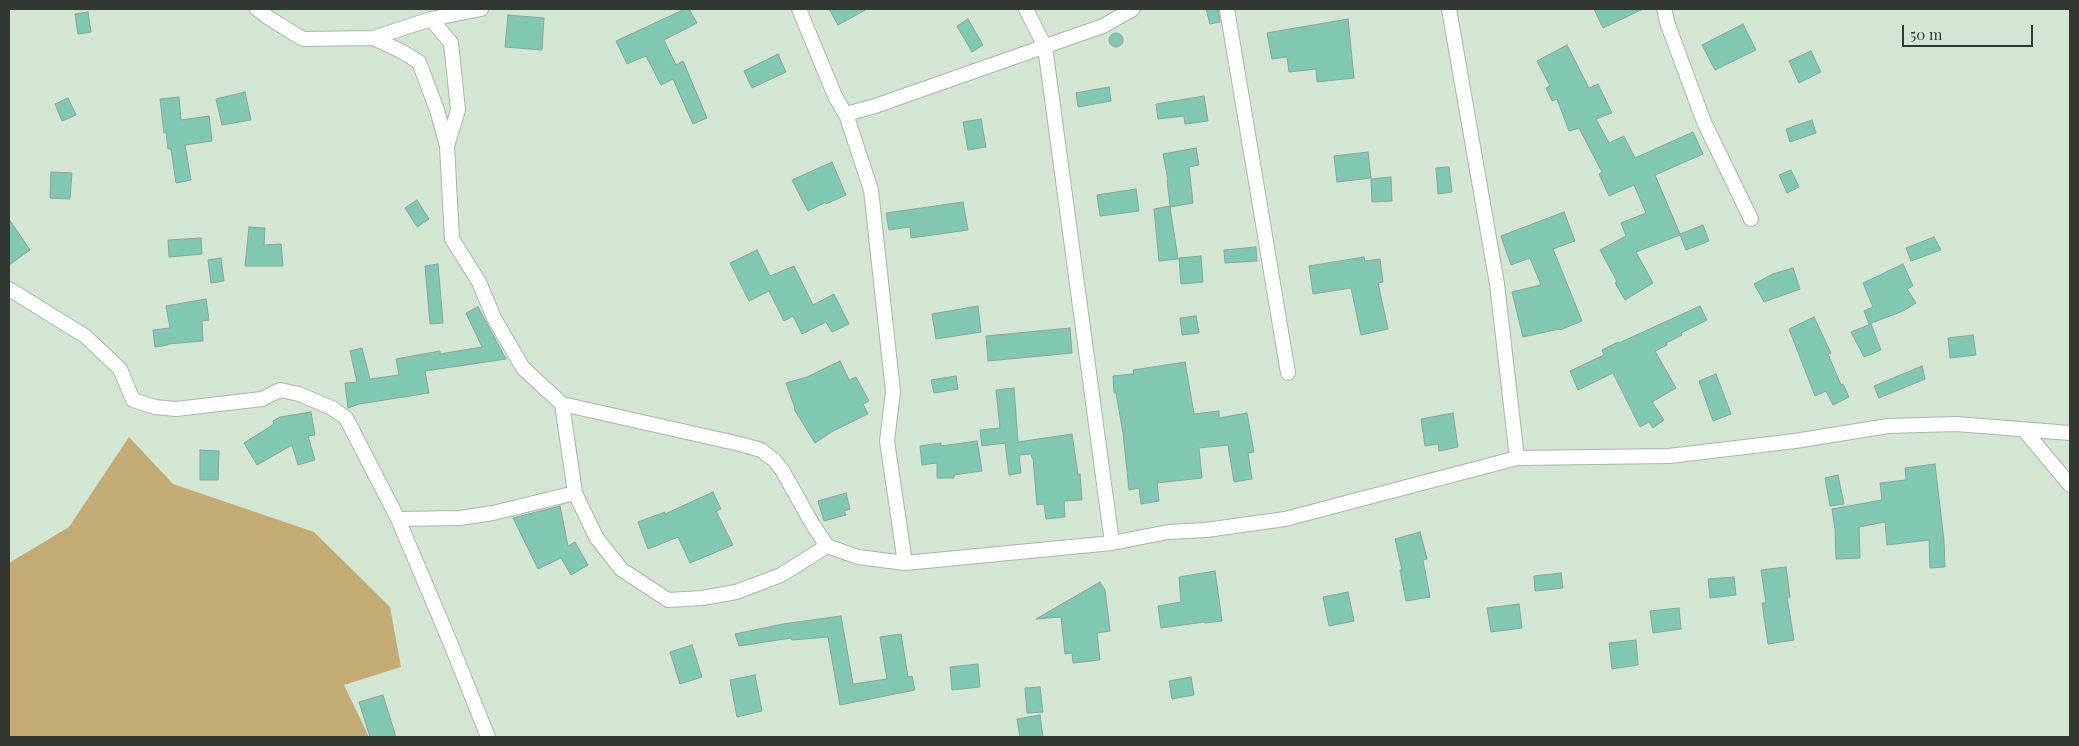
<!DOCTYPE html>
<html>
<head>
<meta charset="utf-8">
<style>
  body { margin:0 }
  #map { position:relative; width:2079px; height:746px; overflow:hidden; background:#d2e6d2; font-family:"Playfair Display",serif }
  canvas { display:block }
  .frame { position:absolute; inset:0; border:10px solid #313831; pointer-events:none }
  .scale { position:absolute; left:1902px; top:25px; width:131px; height:22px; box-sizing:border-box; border:2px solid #313831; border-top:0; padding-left:6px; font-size:15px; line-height:18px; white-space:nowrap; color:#313831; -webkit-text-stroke:4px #d2e6d2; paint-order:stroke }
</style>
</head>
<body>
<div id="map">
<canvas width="2079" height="746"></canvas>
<div class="frame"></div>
<div class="scale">50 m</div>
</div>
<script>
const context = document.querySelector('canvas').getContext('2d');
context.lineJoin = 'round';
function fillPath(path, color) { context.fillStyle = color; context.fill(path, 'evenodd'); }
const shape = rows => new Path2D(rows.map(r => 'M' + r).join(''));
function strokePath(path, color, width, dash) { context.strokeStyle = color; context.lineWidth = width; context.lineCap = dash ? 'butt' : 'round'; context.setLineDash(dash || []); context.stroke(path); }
fillPath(shape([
  [129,437,173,484,314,532,390,607,401,667,344,685,369,737,10,737,9,563,69,527]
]), '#c2ac74');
const building = shape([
  [685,9,689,9,697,23,664,40,676,65,683,61,707,118,693,124,673,79,661,85,646,56,627,64,616,41,685,9],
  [829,9,867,9,838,25,829,9],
  [1206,9,1218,9,1220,22,1210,24,1206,9],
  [1594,9,1643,9,1603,28,1594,9],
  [88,12,91,32,78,34,75,14,88,12],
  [508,15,544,18,542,50,505,47,508,15],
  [968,19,983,45,972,52,957,26,968,19],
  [1348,19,1354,78,1317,82,1316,69,1289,72,1287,57,1272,59,1267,33,1348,19],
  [1743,24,1756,50,1715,70,1702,45,1743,24],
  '1109 40a7 7 0 1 1 14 0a7 7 0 1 1-14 0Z',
  [1567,45,1589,88,1598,84,1612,113,1596,119,1609,143,1624,136,1635,158,1693,132,1703,154,1655,175,1680,234,1703,225,1709,241,1686,250,1680,235,1636,252,1653,283,1625,300,1615,283,1617,282,1612,272,1600,250,1626,236,1621,223,1646,213,1634,185,1609,196,1599,174,1602,172,1579,128,1569,131,1557,99,1552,101,1546,88,1550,86,1537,61,1567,45],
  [1811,51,1821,72,1799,83,1789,61,1811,51],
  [778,54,786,72,752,88,744,71,778,54],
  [1109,87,1111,101,1078,107,1076,93,1109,87],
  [245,92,251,120,222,125,216,99,245,92],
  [1204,96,1208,121,1185,124,1184,116,1158,119,1156,104,1204,96],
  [179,97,181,120,209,116,212,141,185,145,191,180,176,183,171,149,168,149,166,132,164,133,160,99,179,97],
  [68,98,76,115,62,121,55,104,68,98],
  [981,119,986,147,968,150,963,122,981,119],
  [1812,120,1816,133,1790,142,1786,129,1812,120],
  [1196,148,1199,165,1189,167,1193,203,1170,207,1178,259,1159,261,1154,209,1170,206,1167,180,1168,180,1163,154,1196,148],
  [1368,152,1371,178,1337,182,1334,156,1368,152],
  [832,162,846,195,826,204,826,202,808,211,792,180,832,162],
  [1449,167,1452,192,1438,194,1436,168,1449,167],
  [1791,170,1799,187,1787,193,1779,175,1791,170],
  [51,172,72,173,70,199,50,198,51,172],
  [1391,177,1392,201,1372,202,1371,179,1391,177],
  [1136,189,1139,211,1100,216,1097,195,1136,189],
  [417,200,429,219,417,227,405,208,417,200],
  [963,202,968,230,911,238,910,227,889,230,886,213,963,202],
  [1564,212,1575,241,1553,249,1582,321,1560,330,1559,329,1523,337,1512,292,1541,285,1530,258,1511,265,1501,236,1564,212],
  [9,219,30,250,9,265,9,219],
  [249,227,265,228,264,245,281,244,283,266,245,266,249,227],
  [1934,237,1941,250,1911,261,1906,248,1934,237],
  [201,238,202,254,169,257,168,240,201,238],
  [1256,247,1257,261,1225,263,1224,250,1256,247],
  [757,250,770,276,794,266,813,305,834,294,849,324,832,332,826,322,802,334,793,316,784,321,769,291,749,301,730,263,757,250],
  [1201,256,1203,282,1181,284,1179,258,1201,256],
  [1364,257,1365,261,1380,259,1383,282,1378,283,1388,329,1361,335,1351,288,1313,294,1309,266,1364,257],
  [221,258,224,281,211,283,208,260,221,258],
  [438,264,443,323,430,324,425,266,438,264],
  [1903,264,1913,286,1907,289,1916,303,1903,311,1869,324,1864,311,1873,307,1863,283,1903,264],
  [1793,268,1800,289,1764,302,1754,284,1773,274,1793,268],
  [206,299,209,320,202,321,203,341,168,344,168,345,155,347,153,330,170,328,166,306,206,299],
  [978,306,981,332,936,339,932,314,978,306],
  [1700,306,1707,320,1681,333,1682,335,1666,343,1667,345,1655,351,1676,388,1652,402,1664,420,1653,428,1649,422,1640,427,1613,373,1578,390,1570,371,1604,355,1602,350,1618,342,1619,343,1700,306],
  [478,307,506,359,425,371,429,393,359,404,348,408,345,383,357,382,350,351,362,348,370,379,399,375,396,359,440,351,440,354,482,347,466,313,478,307],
  [1196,316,1199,333,1182,335,1180,318,1196,316],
  [1814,317,1831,353,1828,354,1841,385,1843,384,1849,397,1833,405,1826,391,1815,396,1789,329,1814,317],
  [1871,324,1881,350,1864,357,1851,332,1871,324],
  [1070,328,1072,353,988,361,986,336,1070,328],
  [1973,335,1976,355,1950,358,1948,338,1973,335],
  [840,361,849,380,856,377,869,401,863,404,868,414,833,431,815,443,794,409,795,408,786,383,807,377,840,361],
  [1185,362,1194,414,1219,411,1219,418,1247,413,1254,452,1248,453,1252,479,1234,482,1228,445,1199,448,1202,478,1157,483,1159,501,1141,504,1139,488,1129,490,1123,433,1116,393,1114,393,1113,376,1134,374,1133,370,1185,362],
  [1922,366,1925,379,1879,398,1874,386,1922,366],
  [1716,374,1731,414,1713,421,1699,381,1716,374],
  [956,376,958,389,934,393,931,380,956,376],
  [1014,388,1018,442,1072,434,1078,475,1080,474,1082,500,1064,501,1065,517,1046,519,1044,504,1037,505,1033,458,1032,458,1031,454,1019,455,1021,473,1009,475,1005,443,982,446,980,430,1000,428,996,390,1014,388],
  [311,412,315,435,308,436,315,460,298,465,292,445,257,465,244,443,274,424,273,421,280,417,311,412],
  [1453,413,1458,447,1439,451,1438,444,1425,446,1421,419,1453,413],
  [977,441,982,471,954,475,954,478,937,478,937,463,922,465,920,446,941,443,941,446,977,441],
  [200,450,219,451,218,480,200,480,200,450],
  [1935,464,1944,541,1945,567,1930,568,1929,540,1887,545,1885,522,1859,527,1860,558,1836,559,1835,529,1832,509,1882,500,1880,483,1906,480,1905,468,1935,464],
  [1838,475,1844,504,1830,506,1825,478,1838,475],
  [713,492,721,509,716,511,733,545,690,563,678,537,648,549,638,522,665,512,665,514,713,492],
  [846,493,850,509,844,511,846,515,824,521,818,501,846,493],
  [560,506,568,546,575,542,588,565,571,575,561,558,538,569,513,518,560,506],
  [1420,532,1427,559,1423,560,1430,597,1406,601,1400,570,1402,570,1395,539,1420,532],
  [1786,567,1790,597,1787,597,1794,640,1768,644,1762,603,1766,603,1761,570,1786,567],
  [1215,571,1222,621,1205,623,1204,622,1161,628,1158,606,1181,602,1179,577,1215,571],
  [1561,573,1563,588,1535,591,1534,576,1561,573],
  [1734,577,1736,595,1710,598,1708,579,1734,577],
  [1100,582,1105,590,1110,631,1097,633,1100,660,1073,663,1072,653,1065,654,1061,617,1036,619,1100,582],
  [1348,592,1354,621,1329,626,1323,597,1348,592],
  [1519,604,1522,628,1491,632,1487,608,1519,604],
  [1679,608,1681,629,1653,633,1650,611,1679,608],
  [841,616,853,684,887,679,880,637,901,634,908,677,912,676,915,690,840,705,828,637,792,640,791,638,739,646,735,634,783,624,841,616],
  [1636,640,1638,665,1612,669,1609,643,1636,640],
  [692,645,702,677,680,684,670,652,692,645],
  [978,664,980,687,952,690,950,667,978,664],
  [755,675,762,711,737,717,730,680,755,675],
  [1191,677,1194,695,1172,699,1169,681,1191,677],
  [1040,687,1043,712,1027,713,1025,688,1040,687],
  [383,695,396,737,370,737,359,702,383,695],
  [1040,715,1043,737,1020,737,1017,719,1040,715]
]);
fillPath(building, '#81c8b2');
strokePath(building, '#89a49b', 1);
const street = shape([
  [257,9,269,18,303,39,373,38,401,51,419,62,437,110,447,146,452,239,479,282,494,318,523,368,562,404,740,444,761,450,774,460,782,470,813,525,827,546,858,557,905,563,1112,543,1168,532,1206,530,1285,519,1517,458,1669,456,1795,441,1888,426,1956,424,2070,433],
  [799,9,835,96,847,117,850,113,875,106,1103,26,1133,9],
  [1026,9,1045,47,1112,543],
  [1227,9,1288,373],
  [1449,9,1497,284,1517,458],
  [1664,9,1668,25,1704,122,1751,219],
  [431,19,451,43,458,110,447,146],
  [373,38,431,19,481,9],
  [847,117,871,190,893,392,887,441,905,563],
  [9,289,85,336,120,369,133,400,155,407,176,409,262,399,280,390,299,394,332,408,346,418,398,519,460,518,493,513,575,493,562,404],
  [2024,430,2070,485],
  [575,493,596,537,621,569,668,600,702,598,736,592,781,575,827,546],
  [398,519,450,642,488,737]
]);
strokePath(street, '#a5b8a5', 16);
strokePath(street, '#fff', 14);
</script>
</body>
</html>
